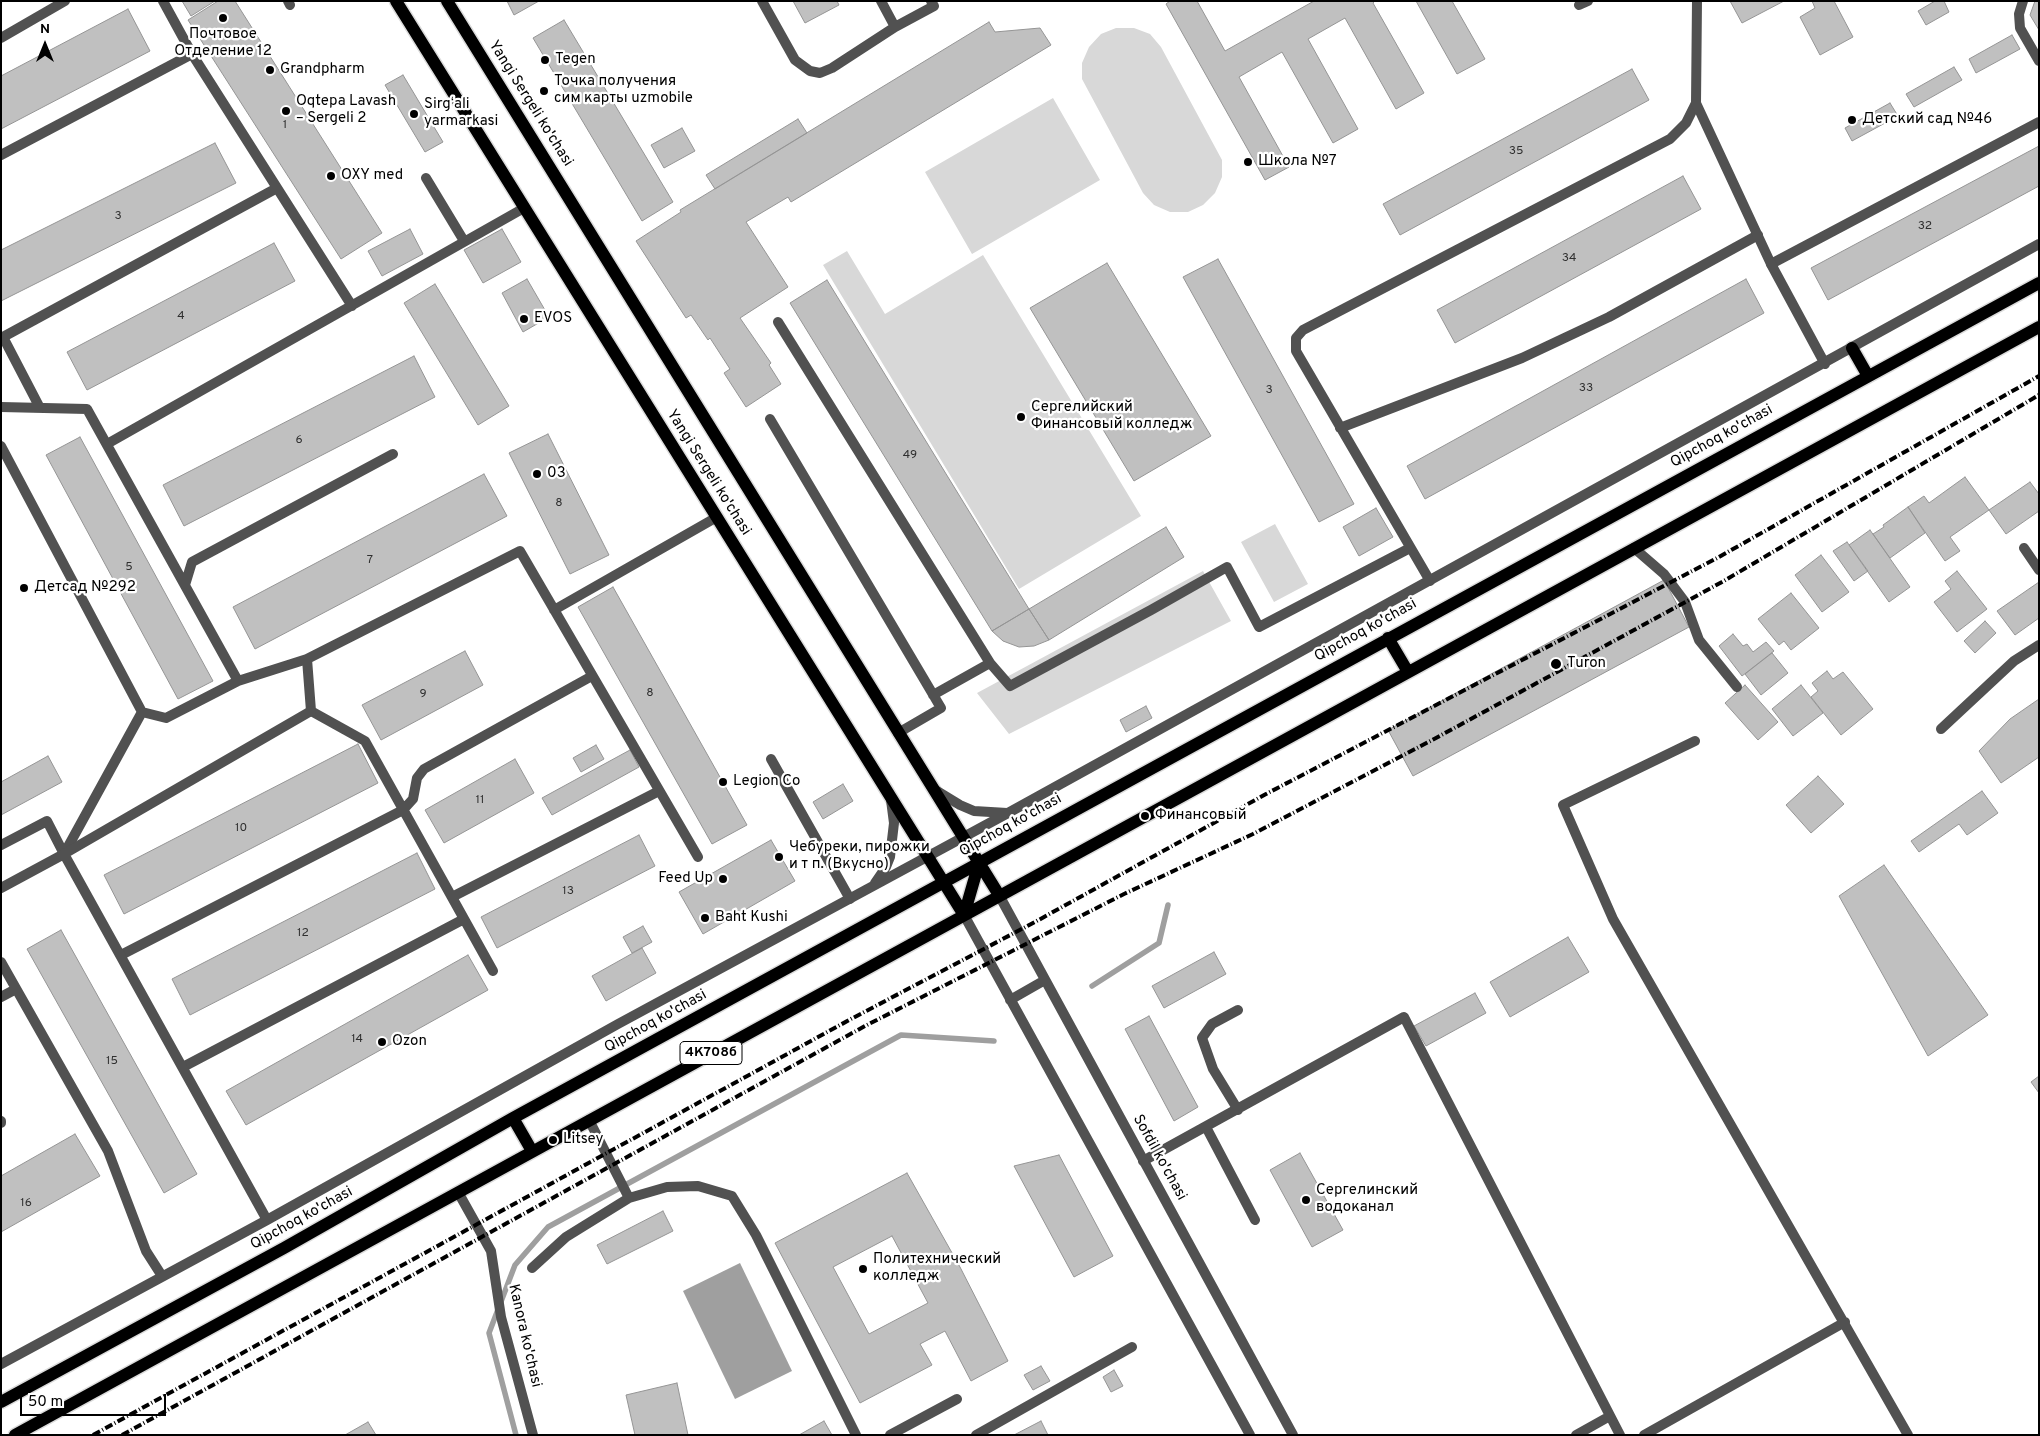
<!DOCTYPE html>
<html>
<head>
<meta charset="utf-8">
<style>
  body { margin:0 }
  #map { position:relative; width:2040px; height:1436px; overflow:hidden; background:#fff; font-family:Overpass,sans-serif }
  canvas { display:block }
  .frame { position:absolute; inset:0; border:2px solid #000; pointer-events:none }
  .north { position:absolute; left:20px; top:20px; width:50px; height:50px; -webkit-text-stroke:4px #fff; paint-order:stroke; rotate:0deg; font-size:14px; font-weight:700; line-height:20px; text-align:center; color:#000 }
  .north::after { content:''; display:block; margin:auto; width:18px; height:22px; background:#000; clip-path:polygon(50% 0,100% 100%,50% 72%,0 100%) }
  .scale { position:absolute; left:20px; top:1394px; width:146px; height:22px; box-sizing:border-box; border:2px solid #000; border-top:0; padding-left:6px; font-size:15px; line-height:18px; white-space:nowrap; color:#000; -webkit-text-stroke:4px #fff; paint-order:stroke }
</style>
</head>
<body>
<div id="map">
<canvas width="2040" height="1436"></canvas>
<div class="frame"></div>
<div class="north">N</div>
<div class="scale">50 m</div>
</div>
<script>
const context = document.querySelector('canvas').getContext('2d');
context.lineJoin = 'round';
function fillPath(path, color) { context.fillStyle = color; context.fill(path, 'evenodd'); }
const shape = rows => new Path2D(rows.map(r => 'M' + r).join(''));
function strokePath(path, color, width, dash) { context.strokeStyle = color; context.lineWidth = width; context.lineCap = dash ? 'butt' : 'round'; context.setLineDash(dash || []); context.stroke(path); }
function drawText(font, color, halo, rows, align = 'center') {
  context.font = font + ' Overpass,sans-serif'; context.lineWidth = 4.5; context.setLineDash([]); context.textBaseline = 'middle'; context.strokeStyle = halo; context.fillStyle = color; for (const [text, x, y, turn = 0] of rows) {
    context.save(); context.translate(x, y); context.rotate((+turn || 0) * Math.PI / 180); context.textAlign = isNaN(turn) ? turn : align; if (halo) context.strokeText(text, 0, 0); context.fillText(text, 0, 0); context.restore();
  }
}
fillPath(shape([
  [1116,28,1134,28,1150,34,1161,47,1222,160,1222,177,1215,193,1203,205,1188,212,1170,212,1154,205,1143,193,1082,79,1082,63,1089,47,1101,34],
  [1053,98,1100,180,972,254,925,172],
  [847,251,885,314,983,255,1141,516,1019,589,823,265],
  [1275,524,1308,584,1274,602,1241,542],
  [1203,571,1231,621,1009,734,977,693]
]), '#d8d8d8');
fillPath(shape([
  [740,1263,792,1371,735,1399,683,1291]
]), '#9f9f9f');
strokePath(shape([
  [1092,986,1159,943,1168,905],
  [516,1435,489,1333,515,1265,548,1227,901,1035,994,1041]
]), '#9f9f9f', 5.5);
const building = shape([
  [182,1,215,1,191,16,182,1],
  [218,1,235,1,382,233,341,259,188,20,218,1],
  [507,1,539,1,514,15,507,1],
  [793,1,837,1,839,5,805,23,793,1],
  [1170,1,1197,1,1225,51,1314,1,1375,1,1373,3,1424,93,1396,109,1345,18,1308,39,1358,129,1333,143,1282,52,1239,77,1289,167,1265,180,1166,4,1170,1],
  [1416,1,1452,1,1485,59,1457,74,1416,1],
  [1730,1,1784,1,1742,23,1730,1],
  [1812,1,1834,1,1853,37,1820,55,1800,17,1815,8,1812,1],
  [1935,1,1944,1,1949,12,1926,25,1918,11,1935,1],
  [2035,1,2039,1,2039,30,2030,15,2035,1],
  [128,9,150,51,1,129,1,76,128,9],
  [564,20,673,202,642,221,533,38,564,20],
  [989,22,995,32,1040,28,1051,45,791,202,788,197,746,222,788,287,740,318,771,363,769,365,781,384,746,407,724,373,730,369,710,338,708,340,691,315,686,318,636,241,681,212,680,210,989,22],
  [2012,35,2020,49,1976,73,1969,59,2012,35],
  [1954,67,1962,80,1914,107,1906,94,1954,67],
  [1632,69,1649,100,1400,235,1383,204,1632,69],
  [403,75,443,142,425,152,385,85,403,75],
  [1890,103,1898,116,1852,141,1845,128,1890,103],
  [798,119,807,133,715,189,706,175,798,119],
  [682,128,695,151,664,168,651,145,682,128],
  [215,143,236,183,1,301,1,250,215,143],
  [2039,146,2039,186,1828,300,1811,268,2039,146],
  [1683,176,1701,209,1455,343,1437,310,1683,176],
  [410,229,423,254,382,276,368,251,410,229],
  [502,229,521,262,483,283,464,250,502,229],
  [274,243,295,281,87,390,67,352,274,243],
  [1218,259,1354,504,1319,522,1183,277,1218,259],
  [1107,263,1211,436,1134,481,1030,308,1107,263],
  [527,279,549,317,523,332,502,293,527,279],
  [1746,279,1764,313,1425,499,1407,466,1746,279],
  [827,280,1029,609,992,631,790,303,827,280],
  [435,284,509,406,478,425,404,303,435,284],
  [414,356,435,397,184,526,163,485,414,356],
  [548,434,609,555,570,574,509,453,548,434],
  [80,437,213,681,178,699,46,455,80,437],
  [484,474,507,516,255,649,233,607,484,474],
  [1965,477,1989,510,1950,537,1960,551,1945,561,1908,507,1924,496,1929,503,1965,477],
  [2030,482,2039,494,2039,511,2006,534,1989,510,2030,482],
  [1908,507,1925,533,1890,558,1873,534,1884,527,1883,525,1908,507],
  [1376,508,1393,537,1359,556,1343,527,1376,508],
  [1166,527,1184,557,1049,640,1029,609,1166,527],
  [1870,530,1910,587,1889,602,1849,545,1870,530],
  [1847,542,1868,571,1854,581,1833,551,1847,542],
  [1821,555,1849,592,1822,612,1795,575,1821,555],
  [1957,571,1987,609,1957,632,1934,602,1951,589,1945,581,1957,571],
  [1664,580,1689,627,1413,776,1388,730,1664,580],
  [2039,582,2039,618,2015,635,1997,611,2039,582],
  [613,587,747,825,712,844,578,607,613,587],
  [1791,593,1819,628,1791,650,1784,641,1779,645,1758,619,1791,593],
  [1029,609,1049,640,1034,646,1019,647,1003,641,992,631,1029,609],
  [1985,621,1996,633,1975,653,1964,641,1985,621],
  [1733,634,1743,646,1747,644,1753,652,1766,642,1774,651,1742,676,1719,646,1733,634],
  [465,651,483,685,381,740,362,705,465,651],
  [1772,653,1788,673,1761,695,1745,674,1772,653],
  [1827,671,1833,679,1843,672,1873,709,1841,735,1811,697,1818,691,1812,683,1827,671],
  [1745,685,1778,722,1758,740,1725,703,1745,685],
  [1801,685,1823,713,1793,736,1772,709,1801,685],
  [2039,699,2039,757,2001,783,1979,751,2010,719,2039,699],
  [1146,706,1152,718,1126,732,1120,720,1146,706],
  [358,744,378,783,124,914,104,875,358,744],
  [596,745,604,759,581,772,573,758,596,745],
  [630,750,639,767,552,815,542,798,630,750],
  [48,756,62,782,1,815,1,782,48,756],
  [515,759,534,793,444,843,425,810,515,759],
  [1818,776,1844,804,1811,833,1786,805,1818,776],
  [843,784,853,801,823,819,813,802,843,784],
  [1982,791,1998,813,1967,835,1959,824,1919,852,1911,841,1982,791],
  [639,835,655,866,497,948,481,917,639,835],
  [771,840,795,881,703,934,679,892,771,840],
  [417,853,435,889,190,1015,172,979,417,853],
  [1884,865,1988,1015,1928,1056,1839,896,1884,865],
  [643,926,652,942,632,953,623,937,643,926],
  [61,930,197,1174,164,1193,27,949,61,930],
  [1568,937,1589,972,1510,1017,1490,982,1568,937],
  [642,948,656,973,606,1001,592,976,642,948],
  [1214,952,1226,974,1164,1008,1152,986,1214,952],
  [468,955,488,990,246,1125,226,1091,468,955],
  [1475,993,1486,1013,1426,1046,1414,1026,1475,993],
  [1149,1016,1198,1107,1174,1121,1125,1029,1149,1016],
  [2039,1076,2039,1093,2031,1082,2039,1076],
  [75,1134,100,1176,1,1232,1,1176,75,1134],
  [1300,1153,1343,1230,1312,1247,1270,1170,1300,1153],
  [1059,1155,1113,1256,1074,1277,1014,1166,1059,1155],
  [907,1173,960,1267,1008,1361,971,1381,945,1331,920,1344,932,1365,860,1403,775,1243,907,1173],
  [892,1236,928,1303,869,1334,833,1267,892,1236],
  [663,1211,673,1231,607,1264,597,1245,663,1211],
  [1041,1366,1050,1381,1033,1390,1024,1375,1041,1366],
  [1114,1370,1123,1386,1111,1392,1103,1377,1114,1370],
  [677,1383,688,1435,635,1435,626,1395,677,1383],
  [824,1421,832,1435,799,1435,824,1421],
  [1041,1421,1048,1435,1014,1435,1041,1421],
  [368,1422,376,1435,345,1435,368,1422]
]);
fillPath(building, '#c0c0c0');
strokePath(building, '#959595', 1);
const primary = shape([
  [396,1,964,915],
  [447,1,999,895],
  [1852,348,1868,376],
  [1388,638,1408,672],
  [964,915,979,863],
  [513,1118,532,1151],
  [1,1402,284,1248,513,1118,2039,283],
  [15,1435,2039,327]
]);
strokePath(primary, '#dbdbdb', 15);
strokePath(shape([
  [163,1,192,54],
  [288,1,290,5],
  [762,1,795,60,810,71,820,73,832,68,895,27,934,6,931,1],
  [881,1,895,27],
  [2023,1,2019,14,2020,28,2039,61],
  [1579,5,1588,1],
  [1,38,65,1],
  [1,155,192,54,352,306],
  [426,178,464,241],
  [1771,264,2039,122],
  [778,322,990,663,933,695],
  [1,407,87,409,238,681,166,718,142,712],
  [40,408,3,337,277,188],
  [770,419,941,708,898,733],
  [1340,428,1522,358,1609,317,1758,235],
  [107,444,524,208],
  [1,446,142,712,64,854],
  [1634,548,1664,574,1685,602,1699,640,1737,687],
  [2024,548,2039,570],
  [1430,581,1296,351,1296,338,1303,330,1670,139,1686,123,1696,103],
  [185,585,192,562,393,454],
  [554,610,717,517],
  [990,663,1010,686,1151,610,1227,567,1259,627,1410,548],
  [238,681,307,659],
  [1941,729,2014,661,2039,645],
  [1695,741,1563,805,1613,919,1908,1435],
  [771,759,850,899],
  [1,845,47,821,64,854],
  [452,897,659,791],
  [121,955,403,810,413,799,417,778,424,769,592,676],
  [1,962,108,1151,146,1251,162,1276],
  [493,971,365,741,311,711,307,659,520,551,698,857],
  [1,997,16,989],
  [183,1067,464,919],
  [1238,1110,1213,1069,1202,1038,1212,1024,1238,1010],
  [1,1121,1,1123],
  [1206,1127,1255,1220],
  [1143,1161,1404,1017,1620,1435],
  [629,1198,667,1187,698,1186,732,1196,756,1235,856,1435],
  [532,1268,566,1237,629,1198,589,1120],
  [890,1435,957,1399],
  [976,1435,1132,1347],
  [1576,1435,1610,1416],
  [1644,1435,1845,1322]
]), '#515151', 10);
strokePath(shape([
  [1697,1,1696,103,1771,264,1825,364],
  [937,791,960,805,974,811,1007,813],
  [64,854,311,711],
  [875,883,886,867,890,857,894,823,891,800],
  [1,888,64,854,267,1220],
  [1,1364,267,1220,618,1024,1008,813,2039,244]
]), '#515151', 10);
strokePath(shape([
  [999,895,1293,1435],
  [964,915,1250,1435],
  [1010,1000,1045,980],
  [458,1192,491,1251,501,1317,533,1435]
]), '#515151', 10);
strokePath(primary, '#000', 12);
strokePath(shape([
  [93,1435,851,1019,1035,922,1266,794,1719,557,2039,376],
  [122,1435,865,1026,1124,894,1253,834,1436,738,1722,582,2039,395]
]), '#000', 4, [8, 2.5, 1, 2.5]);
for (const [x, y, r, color] of [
  [223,18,5,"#000"],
  [545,60,5,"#000"],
  [270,70,5,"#000"],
  [544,91,5,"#000"],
  [286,111,5,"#000"],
  [414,114,5,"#000"],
  [1852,120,5,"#000"],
  [1248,162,5,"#000"],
  [331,176,5,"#000"],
  [524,319,5,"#000"],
  [1021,417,5,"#000"],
  [537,474,5,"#000"],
  [24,588,5,"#000"],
  [1556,664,6,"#000"],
  [723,782,5,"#000"],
  [1145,816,5,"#000"],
  [779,857,5,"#000"],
  [723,879,5,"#000"],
  [705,918,5,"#000"],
  [382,1042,5,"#000"],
  [553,1140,5,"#000"],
  [1306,1200,5,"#000"],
  [863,1269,5,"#000"]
]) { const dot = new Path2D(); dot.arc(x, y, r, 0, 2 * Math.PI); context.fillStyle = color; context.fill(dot); strokePath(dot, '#fff', 2); }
drawText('12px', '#303030', null, [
  ["1",285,126],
  ["35",1516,152],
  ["3",118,217],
  ["32",1925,227],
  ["34",1569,259],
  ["4",181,317],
  ["33",1586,389],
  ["3",1269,391],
  ["6",299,441],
  ["49",910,456],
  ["8",559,504],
  ["7",370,561],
  ["5",129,568],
  ["8",650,694],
  ["9",423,695],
  ["11",480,801],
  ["10",241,829],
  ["13",568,892],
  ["12",303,934],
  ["14",357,1040],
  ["15",112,1062],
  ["16",26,1204]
]);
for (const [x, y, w] of [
  [711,1053,62]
]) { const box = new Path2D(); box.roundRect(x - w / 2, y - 11.5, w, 23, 4); context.fillStyle = '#fff'; context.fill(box); strokePath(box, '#000', 1); }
drawText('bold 14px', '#000', null, [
  ["4К708б",711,1053]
]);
drawText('15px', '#000', '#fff', [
  ["Почтовое",223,35,"center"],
  ["Отделение 12",223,52,"center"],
  ["Tegen",555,60],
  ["Grandpharm",280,70],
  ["Точка получения",554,82],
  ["сим карты uzmobile",554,99],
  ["Oqtepa Lavash",296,102],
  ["– Sergeli 2",296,119],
  ["Sirgʻali",424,105],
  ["yarmarkasi",424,122],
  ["Детский сад №46",1862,120],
  ["Школа №7",1258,162],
  ["OXY med",341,176],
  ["EVOS",534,319],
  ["Сергелийский",1031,408],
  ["Финансовый колледж",1031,425],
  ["03",547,474],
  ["Детсад №292",34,588],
  ["Turon",1567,664],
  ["Legion Co",733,782],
  ["Финансовый",1155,816],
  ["Чебуреки, пирожки",789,848],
  ["и т п. (Вкусно)",789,865],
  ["Feed Up",713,879,"right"],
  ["Baht Kushi",715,918],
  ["Ozon",392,1042],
  ["Litsey",563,1140],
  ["Сергелинский",1316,1191],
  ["водоканал",1316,1208],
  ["Политехнический",873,1260],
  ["колледж",873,1277]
], 'left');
drawText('15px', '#000', '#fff', [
  ["Yangi Sergeli ko'chasi",530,104,58],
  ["Qipchoq ko'chasi",1722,437,-29],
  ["Yangi Sergeli ko'chasi",708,473,58],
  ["Qipchoq ko'chasi",1366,631,-29],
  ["Qipchoq ko'chasi",1011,826,-29],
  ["Qipchoq ko'chasi",656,1022,-29],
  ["Sofdil ko'chasi",1159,1158,61],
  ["Qipchoq ko'chasi",302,1219,-29],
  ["Kanora ko'chasi",524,1336,77]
]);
</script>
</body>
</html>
